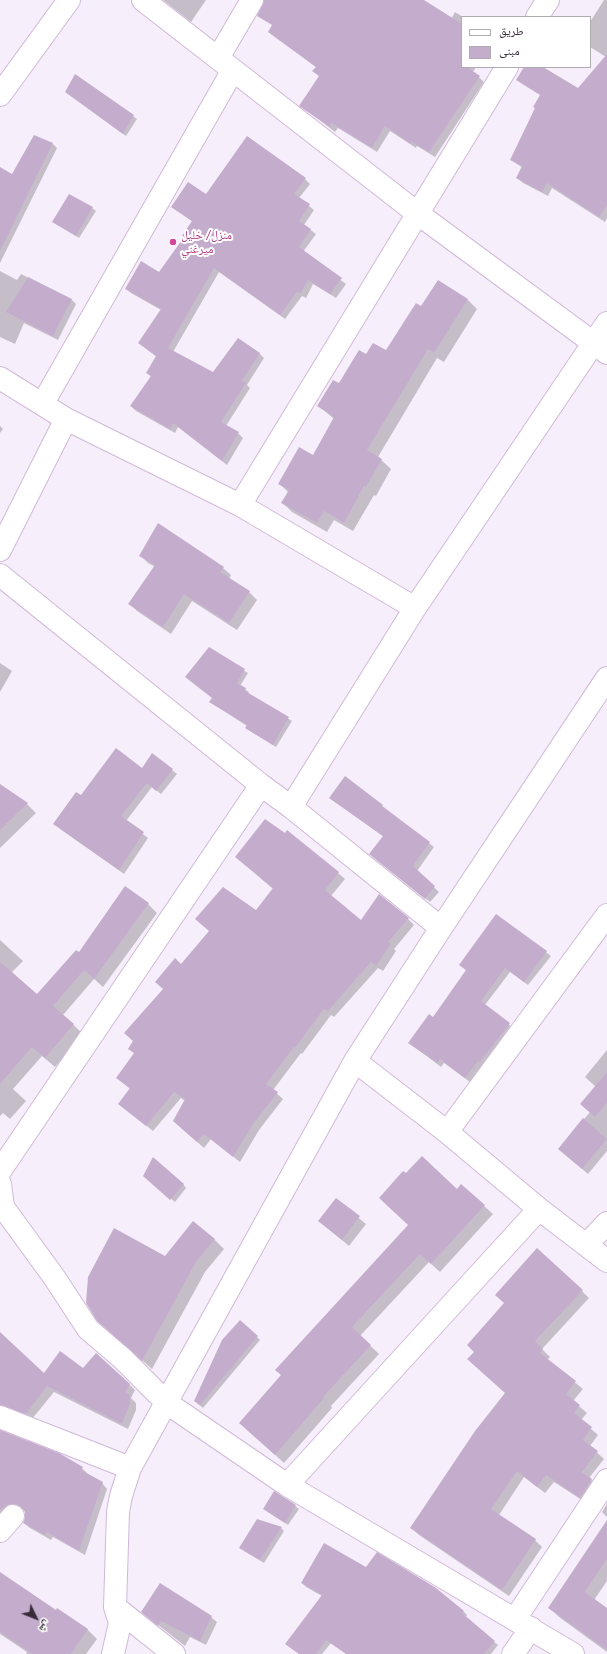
<!DOCTYPE html>
<html>
<head>
<meta charset="utf-8">
<style>
  body { margin:0 }
  #map { position:relative; width:607px; height:1654px; overflow:hidden; background:#f7eefb; font-family:"Roboto Serif","Noto Naskh Arabic",serif }
  canvas { display:block }
  .legend { position:absolute; left:461px; top:16px; width:130px; height:52px; box-sizing:border-box; background:#fff; border:1px solid #afabb0; margin:0; padding:5px 7px; list-style:none; font-size:12px; color:#362d39 }
  .legend li { display:flex; align-items:center; gap:8px; height:20px }
  .legend b { width:20px; border:1px solid #afabb0 }
  .north { position:absolute; left:16px; top:1598px; width:40px; height:40px; -webkit-text-stroke:3px #fff; paint-order:stroke; rotate:133deg; font-size:11px; font-weight:700; line-height:16px; text-align:center; color:#362d39 }
  .north::after { content:''; display:block; margin:auto; width:14px; height:18px; background:#362d39; clip-path:polygon(50% 0,100% 100%,50% 72%,0 100%) }
</style>
</head>
<body>
<div id="map">
<canvas width="607" height="1654"></canvas>
<ul class="legend">
<li><b style="height:5px;background:#fff"></b>طريق</li>
<li><b style="height:11px;background:#c4adcc"></b>مبنى</li>
</ul>
<div class="north">ش</div>
</div>
<script>
const context = document.querySelector('canvas').getContext('2d');
context.lineJoin = 'round';
function fillPath(path, color) { context.fillStyle = color; context.fill(path, 'evenodd'); }
const shape = rows => new Path2D(rows.map(r => 'M' + r).join(''));
function strokePath(path, color, width, dash) { context.strokeStyle = color; context.lineWidth = width; context.lineCap = dash ? 'butt' : 'round'; context.setLineDash(dash || []); context.stroke(path); }
function drawText(font, color, halo, rows, align = 'center') {
  context.font = font + ' "Roboto Serif","Noto Naskh Arabic",serif'; context.lineWidth = 4; context.setLineDash([]); context.textBaseline = 'middle'; context.strokeStyle = halo; context.fillStyle = color; for (const [text, x, y, turn = 0] of rows) {
    context.save(); context.translate(x, y); context.rotate((+turn || 0) * Math.PI / 180); context.textAlign = isNaN(turn) ? turn : align; if (halo) context.strokeText(text, 0, 0); context.fillText(text, 0, 0); context.restore();
  }
}
fillPath(shape([
  [163,0,206,0,191,22],
  [298,0,421,0,451,19,455,12,463,17,462,67,476,67,473,72,484,82,435,157,417,146,416,148,390,131,377,152,338,128,335,132,300,105,320,77,314,71,316,67,274,36],
  [604,0,607,0,607,218,605,222,552,188,548,196,523,183,517,178,523,168,514,162,606,57,590,47,590,22],
  [76,75,137,119,126,136,66,92],
  [35,136,53,144,57,148,0,263,0,168,12,176],
  [305,179,310,184,299,198,314,210,304,225,316,234,303,252,346,284,336,298,313,284,306,298,302,296,285,319,219,272,173,352,213,373,259,353,264,358,247,385,250,388,226,426,238,433,243,438,227,465,178,427,175,433,136,411,131,406,151,377,148,373,157,357,139,343,161,310,131,293,126,288,159,273,185,237,193,222,172,207,206,196],
  [92,208,96,211,79,238,53,222],
  [0,271,17,280,21,274,72,300,76,304,58,340,24,323,15,344,0,337],
  [438,281,468,300,477,309,444,362,437,358,378,457,391,469,376,496,374,495,353,531,334,520,327,532,292,512,283,503,288,492,279,483,313,456,334,419,319,406,367,356,386,352,422,307],
  [0,426,3,429,0,433],
  [140,555,223,568,231,575,229,579,249,592,257,600,237,630,192,601,171,634,137,611,130,604,155,567,148,563],
  [209,649,248,673,240,686,249,692,248,694,292,721,276,747,250,731,246,728,247,726,210,702,213,698],
  [0,663,12,671,0,692],
  [142,769,172,770,177,774,161,794,152,787,126,821,148,838,124,874,59,828,81,797],
  [0,785,27,804,36,813,0,848],
  [330,798,382,806,434,847,417,871,439,892,430,902,375,858,384,837],
  [243,863,338,873,345,879,331,896,361,922,408,919,414,925,394,949,396,951,383,971,378,968,334,1017,331,1015,302,1054,301,1053,273,1090,283,1099,259,1130,240,1162,211,1139,204,1148,180,1127,185,1101,181,1098,153,1131,119,1104,130,1089,117,1078,135,1054,129,1048,164,989,181,965,256,912,273,889],
  [148,904,157,913,103,987,94,979,63,1015,83,1034,55,1067,42,1056,13,1089,26,1101,10,1119,3,1113,0,1116,0,940,23,961,12,972,37,995,79,953],
  [496,915,551,956,528,985,510,972,485,1005,513,1028,485,1065,483,1064,470,1082,444,1063,441,1067,410,1043,433,1018,467,971,460,965],
  [607,1050,607,1151,588,1174,559,1149,590,1112,581,1104,596,1087,585,1077],
  [406,1175,457,1190,484,1206,493,1214,440,1272,429,1262,360,1336,379,1354,331,1406,332,1408,284,1463,249,1431,409,1226],
  [146,1178,183,1184,186,1188,175,1202],
  [336,1199,366,1224,349,1246,319,1221],
  [214,1239,224,1249,205,1272,152,1369,108,1330,166,1257],
  [582,1291,589,1298,542,1349,550,1357,547,1360,583,1389,573,1401,587,1413,581,1420,598,1435,590,1446,604,1459,589,1478,599,1487,588,1504,554,1482,545,1493,524,1477,499,1515,535,1540,542,1547,509,1596,419,1535,412,1528,506,1393,476,1366],
  [0,1334,44,1374,83,1370,129,1384,135,1390,131,1398,136,1403,136,1410,128,1429,54,1392,32,1419,8,1411,0,1403],
  [257,1337,260,1340,203,1408,198,1404,195,1401],
  [0,1444,82,1468,87,1473,87,1474,102,1483,107,1489,85,1555,53,1537,51,1540,30,1528,24,1523,26,1518,25,1510,22,1509,14,1509,7,1516,0,1512],
  [607,1504,607,1517,602,1512],
  [295,1506,299,1509,288,1525,264,1509],
  [607,1522,607,1581,594,1600,607,1609,607,1652,559,1617,550,1608],
  [281,1528,284,1531,264,1563,244,1551],
  [366,1568,463,1611,467,1615,465,1618,498,1645,491,1654,363,1654,331,1643,322,1654,299,1654,286,1644,322,1596,306,1587,302,1583],
  [0,1605,56,1611,87,1629,97,1639,86,1654,26,1654,27,1652,0,1634],
  [148,1617,211,1617,217,1622,206,1645,190,1637,185,1646]
]), '#0003');
fillPath(shape([
  [264,0,424,0,462,24,462,67,467,67,480,76,429,152,412,142,411,144,385,126,372,148,332,123,330,127,299,106,319,76,312,71,316,67,268,32,272,25,257,16],
  [607,54,607,205,599,217,547,183,542,192,516,178,522,166,510,160,535,108,533,107,540,95,516,80,524,67,543,67,578,88],
  [75,74,134,115,123,134,65,92],
  [34,135,53,143,0,251,0,167,12,174],
  [247,136,306,178,294,194,310,204,299,221,311,229,299,247,342,278,330,294,308,280,301,293,297,292,280,315,214,268,168,348,213,372,238,338,260,353,242,381,246,383,221,422,239,432,222,461,173,423,170,429,130,406,151,376,146,373,156,356,138,343,161,309,125,289,141,261,159,272,184,237,182,236,192,221,171,207,188,182,206,194],
  [69,194,93,207,76,236,52,222],
  [28,277,72,299,53,336,6,312],
  [438,280,468,299,434,353,428,349,367,450,382,459,366,487,364,486,344,523,324,511,317,523,281,503,289,490,278,484,299,447,313,455,334,417,317,406,333,380,339,383,359,350,366,354,373,343,386,350,416,303,421,306],
  [158,523,224,567,220,572,250,591,229,623,184,594,163,627,128,604,155,565,139,556],
  [209,647,245,669,237,683,246,688,245,691,289,717,273,745,245,728,247,725,209,702,212,698,185,677],
  [116,748,142,768,152,753,173,769,156,791,147,783,121,816,144,832,119,870,53,824,76,792,81,795],
  [345,776,383,805,382,806,430,842,413,866,435,886,425,899,369,854,383,836,329,798],
  [0,784,28,803,0,830],
  [265,819,285,833,287,830,339,872,325,890,361,920,379,894,409,918,388,942,391,944,376,966,371,962,328,1011,324,1009,295,1048,294,1047,266,1084,278,1092,253,1124,233,1157,204,1134,197,1142,173,1121,185,1099,174,1092,146,1126,118,1104,130,1088,116,1078,134,1053,128,1049,133,1041,124,1033,163,989,155,982,175,958,181,964,209,931,195,919,223,887,256,910,273,888,235,857],
  [125,886,149,903,94,979,84,970,53,1006,74,1024,45,1058,32,1047,0,1084,0,962,37,994,76,950,79,952],
  [496,914,547,951,524,982,505,968,481,1001,510,1023,480,1062,478,1061,465,1078,440,1059,437,1063,408,1043,429,1014,433,1017,466,970,459,965],
  [607,1072,607,1103,595,1117,580,1104],
  [583,1118,607,1139,582,1169,558,1149],
  [422,1156,457,1189,461,1184,485,1205,431,1264,420,1254,352,1327,371,1345,323,1397,324,1398,275,1455,239,1423,281,1375,275,1370,408,1225,379,1198,403,1171,406,1173],
  [153,1157,184,1184,170,1200,143,1176],
  [336,1198,360,1216,342,1240,318,1221],
  [193,1221,215,1239,196,1262,142,1361,97,1321,86,1303,88,1277,114,1228,165,1256],
  [537,1248,583,1290,535,1341,543,1349,540,1353,576,1381,566,1394,580,1405,574,1413,592,1427,583,1440,598,1451,582,1472,592,1479,580,1498,546,1475,537,1487,517,1471,491,1509,536,1539,502,1590,410,1528,475,1431,505,1393,467,1359,474,1352,467,1345,504,1303,495,1295],
  [240,1320,258,1336,200,1405,194,1401,222,1340],
  [0,1332,44,1373,60,1351,83,1368,96,1353,130,1384,125,1392,130,1396,130,1404,122,1424,47,1386,26,1414,0,1405],
  [0,1430,59,1453,83,1467,81,1470,103,1482,79,1551,47,1532,45,1535,23,1523,25,1518,25,1512,21,1506,15,1504,9,1504,0,1510],
  [274,1491,296,1505,285,1523,263,1509],
  [257,1519,282,1527,260,1560,239,1548],
  [607,1520,607,1559,585,1592,607,1608,607,1650,548,1608],
  [324,1543,366,1567,377,1552,436,1588,464,1611,462,1613,495,1641,484,1654,346,1654,326,1640,316,1654,299,1654,285,1644,322,1595,301,1583],
  [0,1572,56,1610,57,1608,88,1629,71,1654,32,1654,0,1632],
  [160,1583,212,1616,200,1641,161,1621,158,1626,141,1612]
]), '#c4adcc');
const street = shape([
  [143,0,417,213,607,353],
  [537,17,548,0],
  [218,58,252,0],
  [0,95,69,0],
  [0,378,66,419,240,505,415,608],
  [43,403,233,70],
  [240,505,507,67],
  [0,550,66,419],
  [0,575,261,785,291,807,441,928],
  [291,807,415,608,607,323],
  [355,1061,447,1132,539,1209,607,1261],
  [447,1132,607,915],
  [0,1171,261,785],
  [0,1184,3,1207,54,1277,88,1329,123,1359,167,1403,287,1485,573,1654],
  [586,1245,607,1223],
  [0,1417,130,1468],
  [287,1485,539,1209],
  [0,1531,13,1516],
  [115,1607,174,1654],
  [515,1619,607,1480],
  [113,1654,120,1623,115,1607,118,1512,121,1496,130,1468,355,1061,441,928,607,678],
  [513,1654,531,1628]
]);
strokePath(street, '#d0b9d8', 24);
strokePath(street, '#fff', 22);
for (const [x, y, r, color] of [
  [173,242,4,"#d1479c"]
]) { const dot = new Path2D(); dot.arc(x, y, r, 0, 2 * Math.PI); context.fillStyle = color; context.fill(dot); strokePath(dot, '#fff', 1.5); }
drawText('12px', '#b23c85', '#fff', [
  ["منزل/ خليل",181,235],
  ["ميرغني",181,249]
], 'left');
</script>
</body>
</html>
